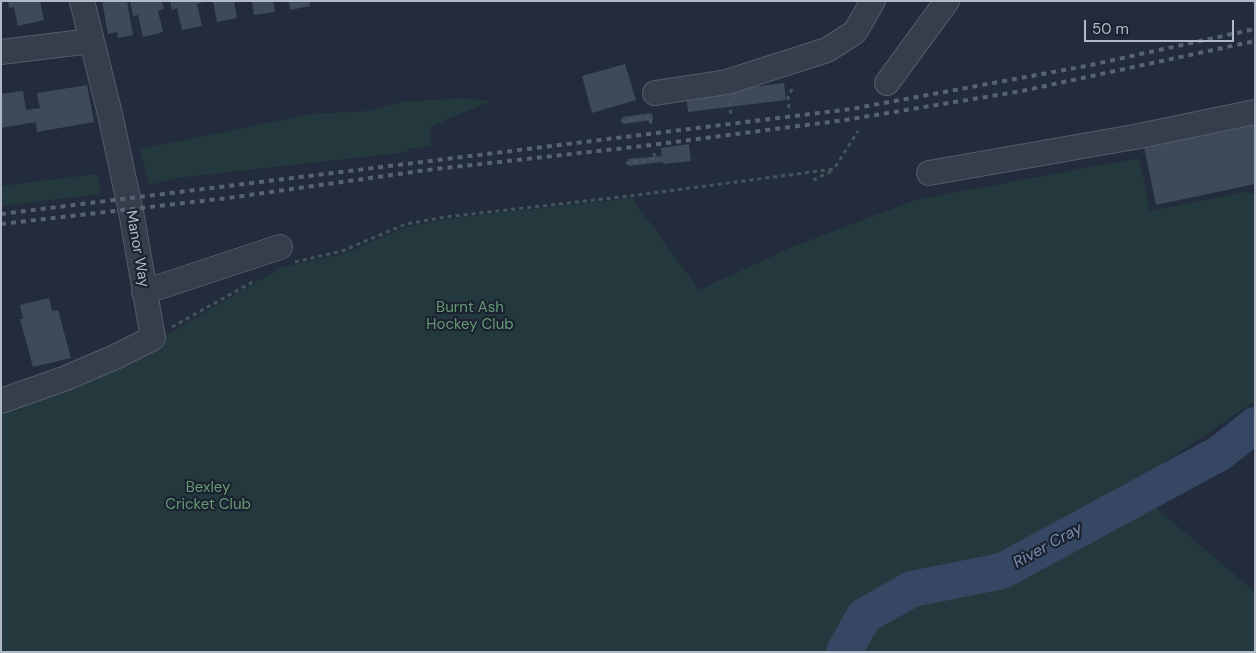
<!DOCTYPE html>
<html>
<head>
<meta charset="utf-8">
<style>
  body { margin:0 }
  #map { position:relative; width:1256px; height:653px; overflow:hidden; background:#222c3c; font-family:"DM Sans",sans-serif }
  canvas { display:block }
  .frame { position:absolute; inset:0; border:2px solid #b1b9c8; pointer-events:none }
  .scale { position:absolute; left:1084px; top:20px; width:150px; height:22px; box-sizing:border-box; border:2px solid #b1b9c8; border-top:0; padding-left:6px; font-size:15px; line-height:18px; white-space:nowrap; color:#b1b9c8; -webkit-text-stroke:4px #1b2331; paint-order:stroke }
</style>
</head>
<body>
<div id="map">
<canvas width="1256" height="653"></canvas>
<div class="frame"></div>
<div class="scale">50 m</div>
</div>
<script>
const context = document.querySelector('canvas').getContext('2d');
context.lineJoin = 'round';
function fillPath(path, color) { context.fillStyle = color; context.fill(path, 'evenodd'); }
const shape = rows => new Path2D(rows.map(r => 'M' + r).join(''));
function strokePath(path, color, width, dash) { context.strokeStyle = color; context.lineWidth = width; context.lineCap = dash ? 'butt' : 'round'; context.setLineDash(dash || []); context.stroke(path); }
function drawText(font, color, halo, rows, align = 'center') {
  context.font = font + ' "DM Sans",sans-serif'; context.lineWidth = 4.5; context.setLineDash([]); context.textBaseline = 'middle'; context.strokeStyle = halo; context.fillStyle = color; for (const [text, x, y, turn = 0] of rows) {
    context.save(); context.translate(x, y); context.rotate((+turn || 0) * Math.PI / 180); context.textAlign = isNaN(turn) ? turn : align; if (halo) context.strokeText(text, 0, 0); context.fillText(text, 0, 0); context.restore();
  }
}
fillPath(shape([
  [462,98,491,101,430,127,431,146,407,149,408,152,177,178,149,185,140,149,312,114,369,111,401,102],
  [1139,158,1150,211,1245,192,1255,194,1255,401,1130,486,1255,592,1255,652,1,652,1,413,120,369,170,333,282,267,343,254,406,227,455,218,632,198,699,290,792,247,915,200],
  [97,174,101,194,1,206,1,186]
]), '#24393d');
strokePath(shape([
  [844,652,864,616,912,589,1002,571,1220,453,1255,425]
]), '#354763', 36);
fillPath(shape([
  [8,1,40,1,44,20,18,26,14,7,9,8],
  [102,1,127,1,133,35,118,38,117,32,108,34],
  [130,1,162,1,164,9,158,11,163,32,143,37,138,15,133,16],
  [170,1,206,1,197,4,202,26,182,30,177,8,172,10],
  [213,1,234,1,237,18,217,22],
  [252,1,273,1,275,12,254,15],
  [289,1,310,1,310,6,290,10],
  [625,64,636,100,592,113,582,76],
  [784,83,786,100,688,112,686,95],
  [87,85,94,122,37,132,36,122,1,128,1,94,23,91,26,110,40,108,37,93],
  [652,113,653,120,623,124,622,117],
  [1255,118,1255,184,1156,205,1143,142],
  [689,144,691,161,663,164,663,162,629,166,628,159,662,156,661,148],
  [49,298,52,311,58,310,71,358,33,367,20,319,23,319,20,305]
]), '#3e4a5b');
const minor = shape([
  [1,52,91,41],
  [887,83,947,1],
  [655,93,727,82,827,50,855,32,873,1],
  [929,173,1134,137,1255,112],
  [144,292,280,247],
  [1,401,66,378,115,357,153,338,132,217,110,114,82,1]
]);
strokePath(minor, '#545c6a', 26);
strokePath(shape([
  [729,102,731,115],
  [789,108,788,97,793,87],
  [621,121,650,117,651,126],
  [626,163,655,159,654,153],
  [813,180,832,171],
  [295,262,342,251,406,224,445,217,630,196,834,169,858,131],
  [172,327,256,280]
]), '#41565a', 3, [4, 4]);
strokePath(minor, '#363e4c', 24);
strokePath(shape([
  [1,214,851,109,1086,66,1255,29],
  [1,224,228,198,427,170,643,146,845,120,1022,91,1255,41]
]), '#576273', 4, [5, 5]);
drawText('15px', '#b1b9c8', '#1b2331', [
  ["Manor Way",137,249,80]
]);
drawText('15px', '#679974', '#1b2331', [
  ["Burnt Ash",470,308],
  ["Hockey Club",470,325],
  ["Bexley",208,488],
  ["Cricket Club",208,505]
]);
drawText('italic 16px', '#788eb1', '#1b2331', [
  ["River Cray",1048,546,-29]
]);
</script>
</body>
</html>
